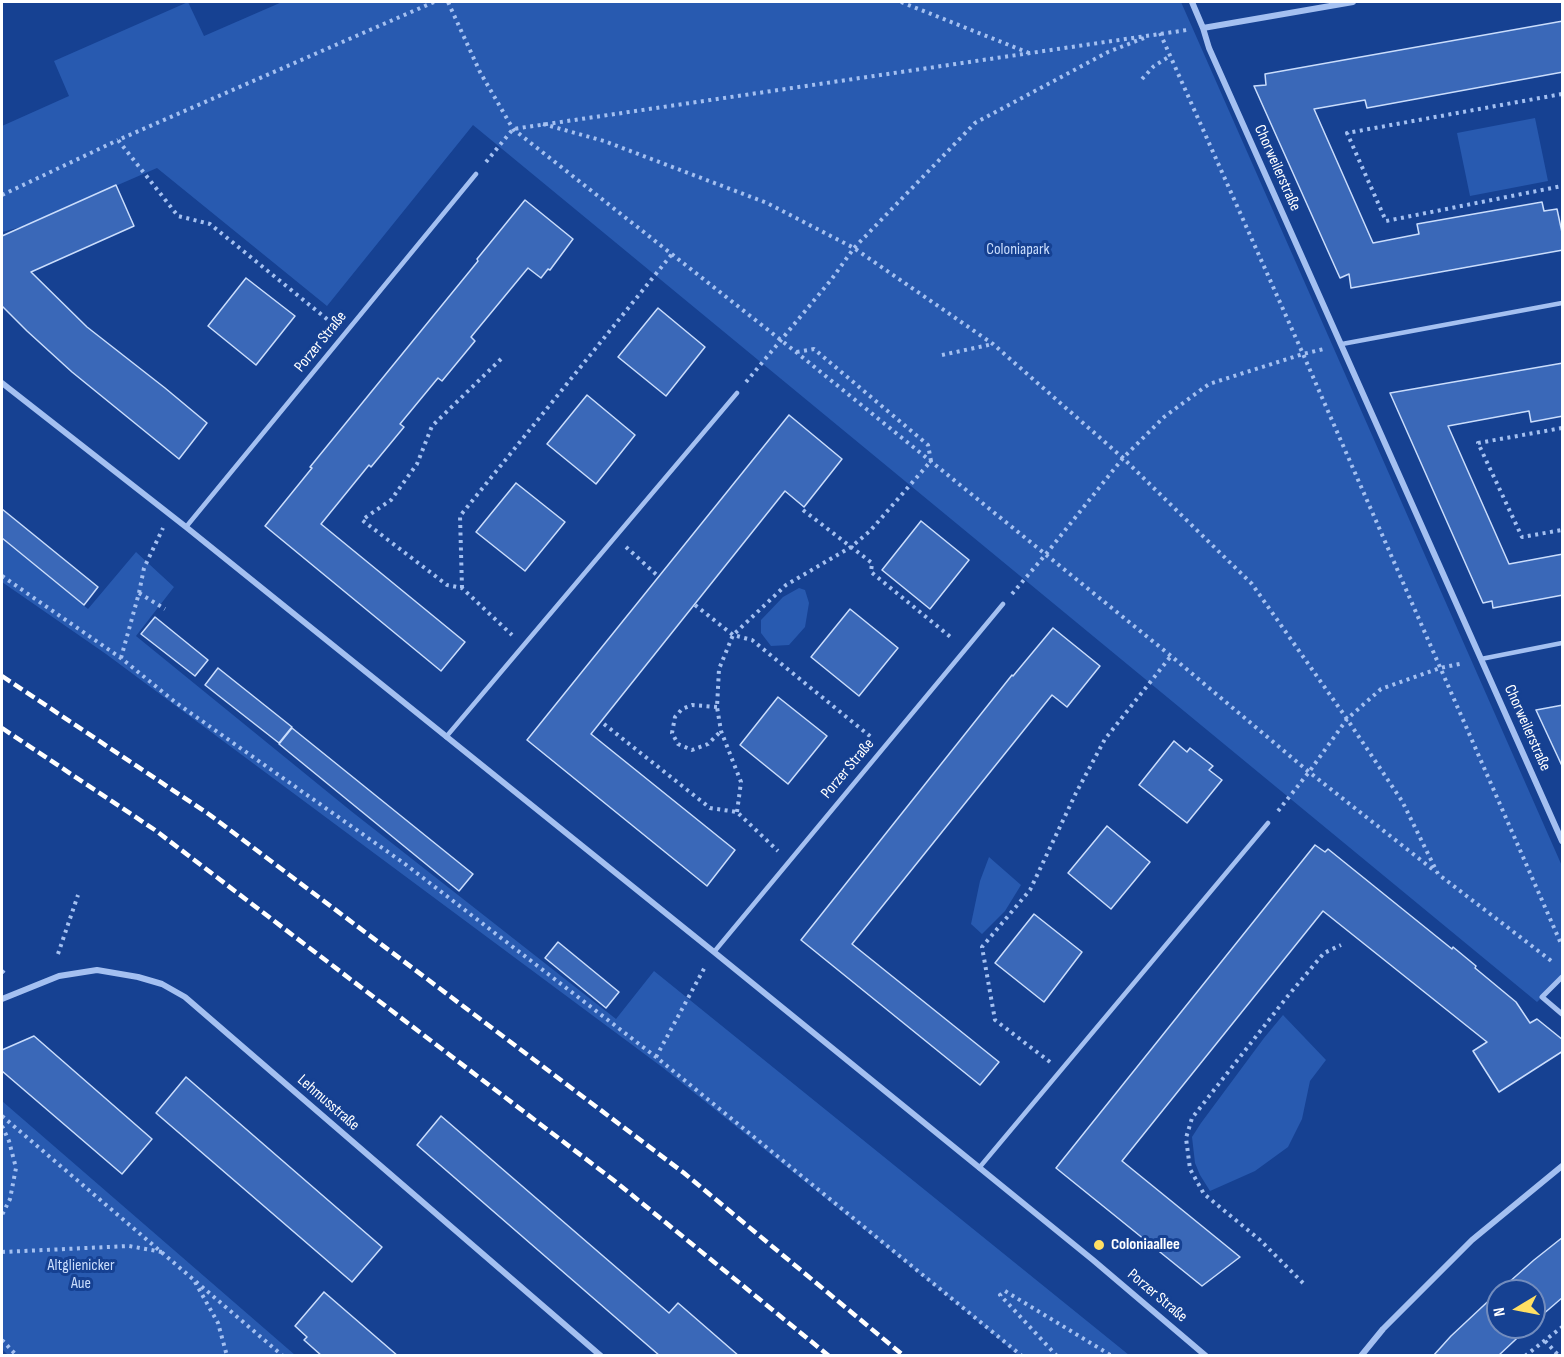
<!DOCTYPE html>
<html>
<head>
<meta charset="utf-8">
<style>
  body { margin:0 }
  #map { position:relative; width:1564px; height:1357px; overflow:hidden; background:#164192; font-family:"Sofia Sans Condensed",sans-serif }
  canvas { display:block }
  .frame { position:absolute; inset:0; border:3px solid #fff; pointer-events:none }
  .north { position:absolute; left:1486px; top:1279px; width:60px; height:60px; box-sizing:border-box; background:#164192; border:2px solid #738dbe; border-radius:50%; rotate:260deg; font-size:16px; font-weight:700; line-height:24px; text-align:center; color:#fff }
  .north::after { content:''; display:block; margin:auto; width:21px; height:27px; background:#ffdf63; clip-path:polygon(50% 0,100% 100%,50% 72%,0 100%) }
</style>
</head>
<body>
<div id="map">
<canvas width="1564" height="1357"></canvas>
<div class="frame"></div>
<div class="north">N</div>
</div>
<script>
const context = document.querySelector('canvas').getContext('2d');
context.lineJoin = 'round';
function fillPath(path, color) { context.fillStyle = color; context.fill(path, 'evenodd'); }
const shape = rows => new Path2D(rows.map(r => 'M' + r).join(''));
function strokePath(path, color, width, dash) { context.strokeStyle = color; context.lineWidth = width; context.lineCap = dash ? 'butt' : 'round'; context.setLineDash(dash || []); context.stroke(path); }
function drawText(font, color, halo, rows, align = 'center') {
  context.font = font + ' "Sofia Sans Condensed",sans-serif'; context.lineWidth = 6; context.setLineDash([]); context.textBaseline = 'middle'; context.strokeStyle = halo; context.fillStyle = color; for (const [text, x, y, turn = 0] of rows) {
    context.save(); context.translate(x, y); context.rotate((+turn || 0) * Math.PI / 180); context.textAlign = isNaN(turn) ? turn : align; if (halo) context.strokeText(text, 0, 0); context.fillText(text, 0, 0); context.restore();
  }
}
fillPath(shape([
  [188,2,204,36,282,2,1181,2,1562,866,1562,977,1537,1002,473,125,327,306,157,168,21,227,2,232,2,126,69,96,54,61],
  [1535,118,1548,181,1470,196,1457,133],
  [2,539,88,609,136,552,174,587,136,636,351,811,616,1019,654,971,1129,1355,1018,1355,951,1299,662,1067,106,654,2,582],
  [799,588,805,590,809,603,805,627,789,645,771,646,761,633,761,620,783,597],
  [989,857,1021,885,1005,911,982,934,971,924,980,881],
  [1283,1015,1326,1060,1310,1081,1302,1119,1288,1147,1255,1171,1210,1191,1200,1175,1195,1163,1192,1137,1201,1123,1264,1038],
  [2,1101,295,1355,8,1355,2,1349]
]), '#285ab0');
const building = shape([
  [1563,21,1563,72,1367,108,1365,100,1314,109,1373,243,1419,234,1417,224,1542,202,1544,211,1557,209,1563,237,1563,250,1351,288,1349,274,1340,278,1254,86,1266,85,1265,74,1563,21],
  [116,185,134,226,31,272,87,327,165,388,207,423,179,459,72,372,27,331,2,306,2,236,116,185],
  [525,200,573,239,550,270,548,269,541,278,528,268,471,337,475,341,442,381,438,378,400,424,404,427,371,467,369,465,321,524,465,642,441,671,265,526,312,468,310,467,478,261,477,259,525,200],
  [246,278,295,316,256,365,208,326,246,278],
  [658,308,705,347,666,396,618,357,658,308],
  [1563,363,1563,416,1531,422,1529,411,1448,426,1509,564,1563,554,1563,595,1493,608,1492,601,1483,603,1390,393,1563,363],
  [587,395,635,435,596,484,547,444,587,395],
  [789,415,842,459,804,507,785,491,591,734,735,850,707,886,527,740,789,415],
  [516,483,565,522,525,571,476,532,516,483],
  [2,509,98,587,84,605,2,538,2,509],
  [921,521,969,560,930,609,882,570,921,521],
  [850,609,898,648,859,696,811,657,850,609],
  [155,617,208,660,195,676,141,634,155,617],
  [1053,628,1100,666,1067,707,1052,695,852,944,999,1062,980,1085,801,940,1012,675,1013,676,1053,628],
  [218,668,292,727,279,743,205,685,218,668],
  [778,697,827,736,788,784,740,745,778,697],
  [1563,705,1563,768,1536,710,1563,705],
  [292,728,473,874,459,891,279,744,292,728],
  [1174,741,1187,752,1190,748,1213,766,1209,770,1222,780,1187,823,1139,785,1174,741],
  [1107,826,1150,862,1111,909,1068,873,1107,826],
  [1315,845,1325,852,1328,849,1452,949,1453,947,1476,966,1475,968,1516,1002,1530,1023,1537,1019,1563,1040,1563,1051,1499,1092,1473,1051,1487,1042,1323,911,1122,1161,1240,1257,1202,1286,1056,1168,1315,845],
  [1034,914,1082,952,1044,1002,995,963,1034,914],
  [558,942,619,992,606,1008,545,958,558,942],
  [34,1036,152,1139,122,1174,2,1071,2,1050,34,1036],
  [186,1077,382,1247,352,1282,156,1113,186,1077],
  [441,1116,669,1313,678,1303,739,1356,660,1356,417,1145,441,1116],
  [1563,1237,1563,1297,1534,1322,1534,1291,1499,1291,1534,1260,1563,1237],
  [324,1292,398,1356,322,1356,304,1340,307,1337,295,1326,324,1292],
  [1498,1292,1498,1327,1529,1327,1498,1356,1433,1356,1451,1336,1498,1292]
]);
fillPath(building, '#3a68b8');
strokePath(building, '#caddfc', 1.5);
strokePath(shape([
  [448,2,480,72,513,129,796,352,1171,656,1309,772,1436,872],
  [901,2,1029,53],
  [1160,33,1303,354,1562,946],
  [1142,79,1154,66,1170,56],
  [1562,94,1347,133,1386,221,1562,186],
  [543,124,604,141,767,203,854,248,993,344,1123,458,1252,584,1347,719,1402,801,1438,874,1554,963],
  [486,162,513,129,1187,30],
  [2,195,118,140],
  [333,324,210,224,178,216,118,140,434,2],
  [942,355,993,344],
  [501,359,432,426,417,464,391,500,362,520,447,585,462,588,512,635],
  [746,382,831,280,854,248,975,123,1108,52,1144,38],
  [1562,428,1478,443,1522,537,1562,530],
  [803,510,872,563,871,572,953,639],
  [626,547,659,577],
  [2,576,121,658,175,702,405,864,656,1057,1022,1356],
  [462,588,460,516,672,254],
  [139,593,165,609],
  [1012,594,1046,554,1123,458,1164,417,1209,384,1303,354,1324,349],
  [695,605,733,635,752,640,871,737],
  [121,658,139,593,144,568,163,528],
  [717,707,692,705,682,709,675,717,672,733,678,744,692,750,708,744,721,731],
  [604,724,710,808,737,812,778,851],
  [1278,811,1309,772,1347,719,1381,689,1440,668,1464,663],
  [737,812,741,782,721,731,717,707,719,669,733,635,786,585,851,547,870,531,931,461,928,445,814,349,796,352],
  [58,954,78,895],
  [2,971,6,975],
  [656,1057,706,965],
  [1050,1062,995,1020,982,947,1030,890,1076,793,1105,739,1171,656],
  [2,1116,283,1356],
  [2,1126,9,1141,16,1168,10,1199,2,1215],
  [2,1252,129,1246,162,1252],
  [195,1282,218,1323,227,1356],
  [1303,1283,1260,1240,1204,1194,1190,1169,1186,1138,1192,1118,1287,997,1324,953,1341,945],
  [2,1340,17,1356],
  [1545,1341,1559,1356],
  [1057,1356,1000,1295,1005,1291,1112,1356],
  [1525,1356,1562,1327]
]), '#a4c0f1', 4, [3, 4.5]);
strokePath(shape([
  [1342,344,1562,303],
  [186,527,476,174],
  [1481,659,1562,643],
  [446,737,737,393],
  [714,952,1003,604],
  [979,1168,1268,823]
]), '#a4c0f1', 4.5);
strokePath(shape([
  [1562,977,1542,997,1562,1014]
]), '#a4c0f1', 5);
strokePath(shape([
  [1192,2,1203,28,1209,48,1562,841],
  [1203,28,1353,2],
  [2,383,186,527,714,952,1093,1260,1206,1356],
  [2,999,59,976,97,970,138,977,162,984,185,997,601,1356],
  [1361,1356,1383,1329,1472,1240,1562,1166]
]), '#a4c0f1', 6);
strokePath(shape([
  [2,676,210,815,684,1173,904,1356],
  [2,728,155,830,616,1182,829,1356]
]), '#fff', 4.5, [10, 4.5]);
for (const [x, y, r, color] of [
  [1099,1245,6,"#ffdf63"]
]) { const dot = new Path2D(); dot.arc(x, y, r, 0, 2 * Math.PI); context.fillStyle = color; context.fill(dot); strokePath(dot, '#164192', 2); }
drawText('16px', '#fff', '#164192', [
  ["Chorweilerstraße",1277,168,66],
  ["Porzer Straße",321,342,-51],
  ["Chorweilerstraße",1527,728,66],
  ["Porzer Straße",848,769,-50],
  ["Lehmusstraße",328,1103,41],
  ["Porzer Straße",1157,1296,40]
]);
drawText('16px', '#caddfc', '#164192', [
  ["Coloniapark",1018,250],
  ["Altglienicker",81,1266],
  ["Aue",81,1284]
]);
drawText('bold 16px', '#fff', '#164192', [
  ["Coloniaallee",1111,1245]
], 'left');
</script>
</body>
</html>
